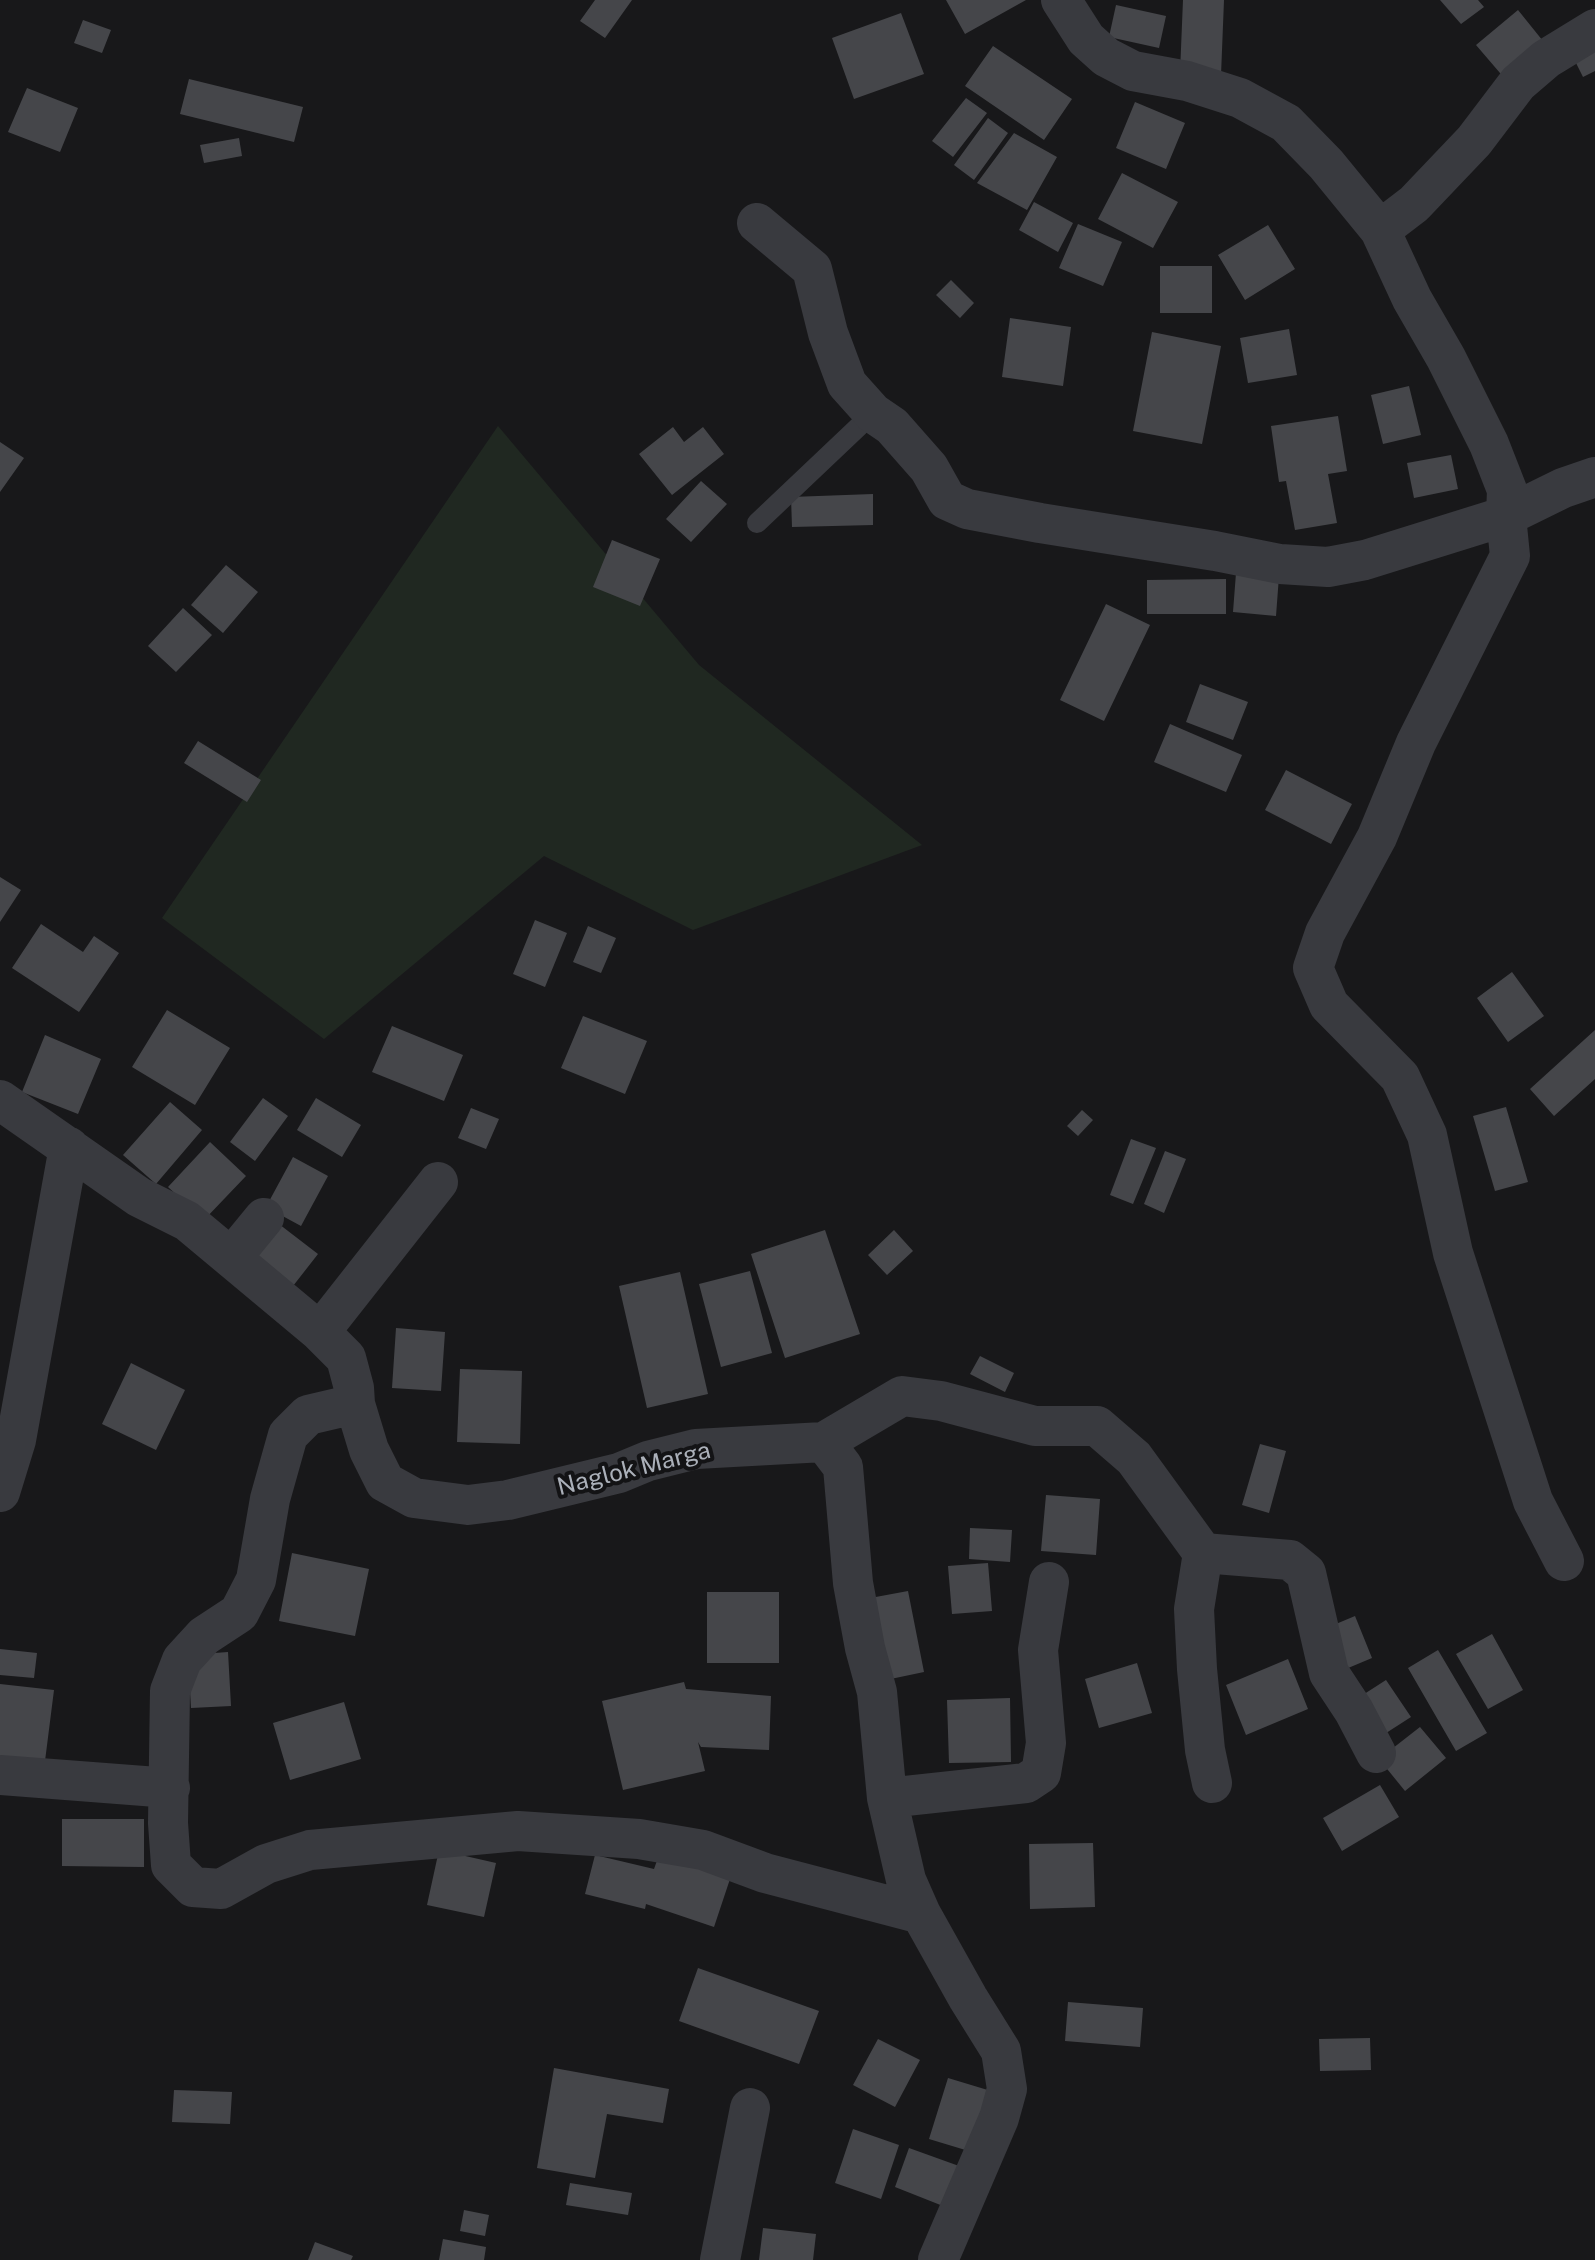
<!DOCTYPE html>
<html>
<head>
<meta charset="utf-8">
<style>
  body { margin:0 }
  canvas { display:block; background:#18181a }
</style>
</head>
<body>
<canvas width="1595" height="2260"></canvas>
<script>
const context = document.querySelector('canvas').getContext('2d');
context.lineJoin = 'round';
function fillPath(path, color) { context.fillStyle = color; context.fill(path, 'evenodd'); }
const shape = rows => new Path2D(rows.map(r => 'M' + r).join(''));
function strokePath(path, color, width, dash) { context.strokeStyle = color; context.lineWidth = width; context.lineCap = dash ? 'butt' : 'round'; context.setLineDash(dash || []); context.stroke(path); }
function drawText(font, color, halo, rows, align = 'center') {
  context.font = font + ' "Public Sans",sans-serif'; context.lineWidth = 8; context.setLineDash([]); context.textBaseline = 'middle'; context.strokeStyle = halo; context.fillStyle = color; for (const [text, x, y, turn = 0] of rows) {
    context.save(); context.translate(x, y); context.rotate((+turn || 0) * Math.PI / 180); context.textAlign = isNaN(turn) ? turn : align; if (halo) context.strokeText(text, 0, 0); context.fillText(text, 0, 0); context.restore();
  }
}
fillPath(shape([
  [498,426,699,665,922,845,693,930,544,856,324,1039,162,918]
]), '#202821');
fillPath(shape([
  [595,0,632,0,605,38,580,21],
  [946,0,1026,0,965,34],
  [1183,0,1224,0,1221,75,1180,73],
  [1440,0,1478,0,1484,7,1461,24],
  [1116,5,1166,16,1159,48,1109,37],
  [1518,10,1547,46,1506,80,1476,45],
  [901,13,924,74,854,99,832,38],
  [83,20,111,30,102,53,74,43],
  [1595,39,1595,71,1583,77,1570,51],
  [993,46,1072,99,1044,140,965,86],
  [189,79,303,107,294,142,180,114],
  [27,88,78,108,60,152,8,132],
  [966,98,987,113,953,157,932,141],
  [1135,102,1185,123,1166,169,1116,148],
  [988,118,1008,133,974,180,954,165],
  [1014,133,1057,157,1027,210,977,183],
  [239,138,242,156,204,163,200,145],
  [1122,173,1178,202,1153,248,1098,219],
  [1034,202,1073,223,1058,252,1019,230],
  [1078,224,1122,242,1103,286,1059,268],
  [1268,225,1295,269,1245,300,1218,255],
  [1160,266,1212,266,1212,313,1160,313],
  [951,280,974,303,960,318,936,295],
  [1010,318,1071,327,1063,386,1002,377],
  [1289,329,1297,375,1248,383,1240,338],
  [1152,332,1221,346,1202,444,1133,431],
  [1409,386,1421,435,1383,444,1371,395],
  [1338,416,1347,471,1328,474,1337,523,1295,530,1286,481,1279,482,1271,426],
  [673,427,684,442,703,427,724,454,672,495,639,454],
  [0,442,24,458,0,492],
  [1451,455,1458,489,1414,498,1407,463],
  [701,481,727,504,691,542,666,519],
  [873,494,873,525,792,527,791,497],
  [612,540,660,559,640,606,593,587],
  [226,565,258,592,223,633,191,605],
  [1236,573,1279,576,1276,616,1233,612],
  [1226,579,1226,614,1147,614,1147,580],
  [1106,604,1150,625,1104,721,1060,700],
  [183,608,212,635,176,672,148,646],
  [1200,684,1248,702,1233,740,1186,722],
  [1170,724,1242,755,1226,792,1154,762],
  [198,741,261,780,247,802,184,763],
  [1286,770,1352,804,1331,844,1265,810],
  [0,877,21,890,0,922],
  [535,920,567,933,545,987,513,974],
  [41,924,83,952,94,936,119,953,79,1012,12,968],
  [588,926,616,938,601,973,573,962],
  [1512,972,1544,1016,1508,1042,1477,998],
  [167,1010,230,1048,195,1105,132,1067],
  [583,1016,647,1041,625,1094,561,1068],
  [392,1026,463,1055,444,1101,372,1072],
  [1595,1030,1595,1079,1554,1116,1530,1089],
  [45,1035,101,1059,78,1114,22,1092],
  [263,1098,288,1116,255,1161,230,1142],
  [316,1098,361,1125,342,1157,297,1130],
  [170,1102,202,1130,156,1184,123,1155],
  [1506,1107,1528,1182,1495,1191,1473,1116],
  [471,1108,499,1119,486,1149,458,1138],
  [1082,1110,1093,1120,1078,1136,1067,1126],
  [1131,1139,1156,1148,1133,1204,1110,1195],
  [210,1142,246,1176,204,1220,168,1187],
  [1165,1151,1186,1159,1164,1213,1144,1204],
  [293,1157,328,1176,301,1226,266,1207],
  [275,1221,318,1254,286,1295,243,1262],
  [825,1230,860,1334,785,1358,751,1254],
  [894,1230,913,1251,887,1275,868,1255],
  [750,1271,772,1353,721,1367,699,1284],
  [680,1272,708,1394,647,1408,619,1286],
  [396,1328,445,1332,441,1391,392,1388],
  [980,1356,1014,1373,1005,1392,970,1374],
  [131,1363,185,1390,156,1450,102,1424],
  [460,1369,522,1371,520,1444,457,1442],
  [1260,1444,1286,1451,1269,1513,1242,1505],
  [1046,1495,1100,1499,1096,1555,1041,1551],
  [970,1528,1012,1530,1010,1562,969,1559],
  [292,1553,369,1569,355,1636,279,1621],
  [988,1563,992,1611,952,1614,948,1566],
  [908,1591,924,1672,881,1681,865,1599],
  [707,1592,779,1592,779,1663,707,1663],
  [1355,1616,1372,1658,1341,1671,1324,1629],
  [1492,1634,1523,1690,1488,1709,1456,1654],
  [0,1649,37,1653,34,1678,0,1675],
  [1438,1650,1487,1733,1456,1751,1408,1668],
  [228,1652,231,1706,191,1708,188,1655],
  [1288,1659,1308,1709,1246,1735,1226,1685],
  [1137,1663,1152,1713,1099,1728,1085,1679],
  [1386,1680,1411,1717,1383,1735,1358,1698],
  [684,1682,686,1689,771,1696,769,1750,701,1747,698,1742,705,1771,623,1790,602,1701],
  [0,1684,54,1690,45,1761,0,1756],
  [1010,1698,1011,1762,949,1763,947,1700],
  [344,1702,361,1759,290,1780,273,1723],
  [1420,1727,1446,1758,1405,1791,1379,1759],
  [1380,1785,1399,1817,1342,1851,1323,1818],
  [62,1819,144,1819,144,1867,62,1866],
  [1093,1843,1095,1907,1030,1909,1029,1844],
  [439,1850,496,1863,484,1917,427,1905],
  [595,1855,654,1869,659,1855,730,1879,714,1927,646,1904,645,1909,585,1894],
  [698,1968,819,2011,799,2064,679,2021],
  [1068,2002,1143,2008,1140,2047,1065,2041],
  [1370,2038,1371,2070,1320,2071,1319,2039],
  [878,2039,920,2060,895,2107,853,2085],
  [554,2068,669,2089,663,2123,607,2114,595,2178,537,2168],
  [948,2078,991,2091,972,2152,929,2139],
  [174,2090,232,2092,230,2124,172,2122],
  [853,2129,899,2145,881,2199,835,2183],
  [909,2148,959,2166,943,2206,895,2187],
  [570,2183,632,2193,628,2215,566,2205],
  [464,2210,489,2215,485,2236,460,2231],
  [763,2228,816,2234,813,2260,759,2260],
  [443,2239,486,2247,484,2260,439,2260],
  [315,2242,353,2256,351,2260,308,2260]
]), '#45464a');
strokePath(shape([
  [757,523,873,413]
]), '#393a3f', 20);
strokePath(shape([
  [1061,0,1086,39,1106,57,1133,71,1187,81,1240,98,1286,123,1326,164,1380,230,1412,299,1446,358,1489,444,1507,490,1506,516,1510,556,1416,743,1377,837,1325,933,1313,968,1329,1005,1400,1077,1427,1135,1453,1253,1533,1501,1564,1561],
  [757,223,812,269,828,333,847,384,873,413,892,426,929,468,947,500,967,509,1040,523,1215,551,1280,564,1328,567,1365,560,1506,516,1563,488,1595,477],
  [1380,230,1414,204,1474,141,1518,83,1546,59,1595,29],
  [0,1100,139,1197,187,1221,320,1332,346,1358,354,1388,355,1404,369,1450,385,1482,414,1498,468,1505,508,1500,619,1473,648,1461,696,1449,824,1442,843,1467,853,1583,865,1648,877,1692,887,1798,906,1880,921,1914,968,1998,1001,2051,1007,2089,999,2118,938,2260],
  [232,1257,264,1218],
  [320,1332,438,1182],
  [355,1404,308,1415,288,1435,270,1499,256,1580,239,1613,204,1636,182,1660,170,1691,168,1823,171,1865,193,1887,221,1889,266,1864,310,1850,518,1831,639,1839,703,1850,765,1873,921,1914],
  [824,1442,902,1396,941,1401,1035,1426,1097,1426,1134,1458,1203,1553,1290,1560,1306,1573,1329,1673,1354,1711,1376,1753],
  [0,1492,16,1440,69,1147],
  [1203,1553,1194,1609,1197,1669,1205,1750,1212,1783],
  [0,1775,170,1788],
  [887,1798,1026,1783,1041,1773,1046,1743,1038,1650,1049,1582],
  [720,2260,750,2108]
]), '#393a3f', 40);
drawText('24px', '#abb0b9', '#131315', [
  ["Naglok Marga",634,1469,-14]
]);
</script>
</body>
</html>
